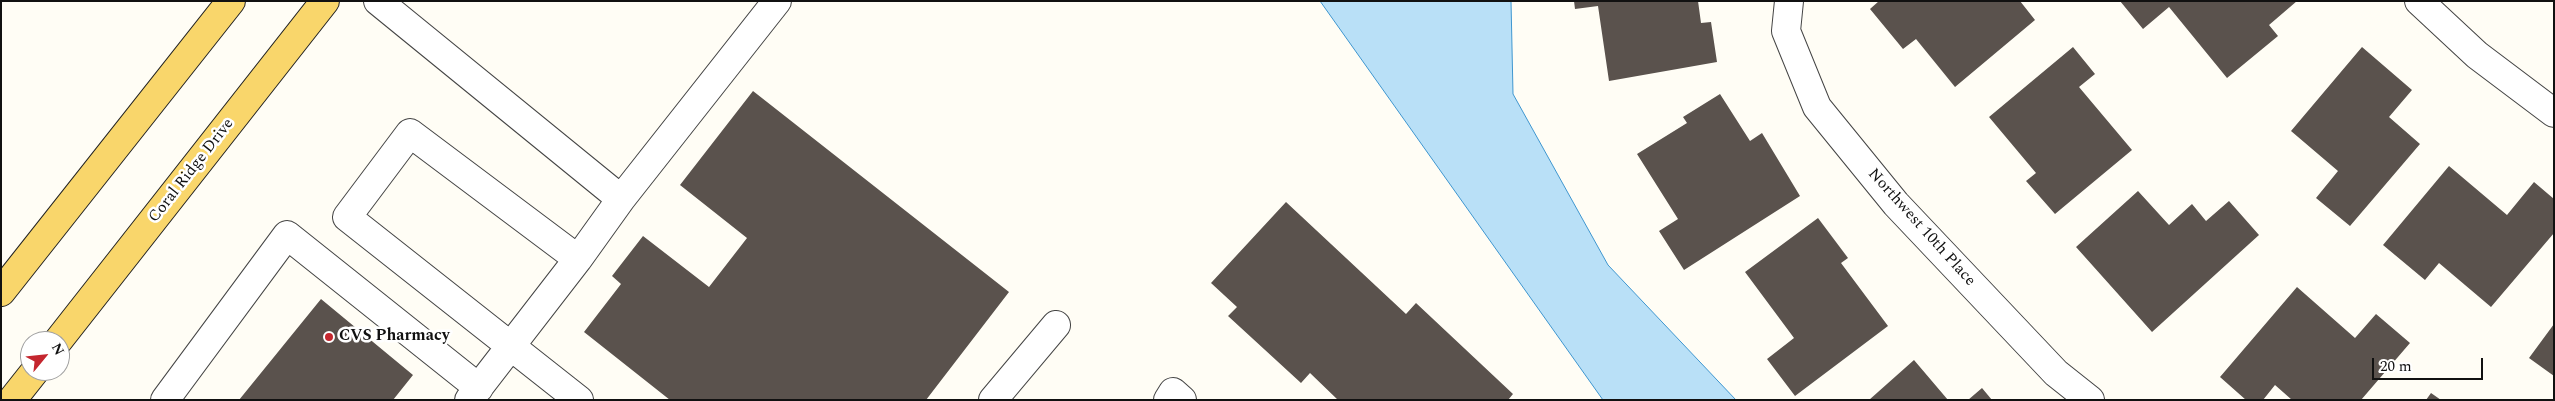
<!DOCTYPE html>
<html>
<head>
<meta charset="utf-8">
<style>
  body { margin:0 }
  #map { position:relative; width:2555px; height:401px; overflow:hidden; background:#fffdf5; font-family:Spectral,serif }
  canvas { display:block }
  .frame { position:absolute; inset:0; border:2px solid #111; pointer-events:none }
  .north { position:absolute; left:20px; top:331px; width:50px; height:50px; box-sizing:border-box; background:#fff; border:1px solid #a0a0a0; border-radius:50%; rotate:62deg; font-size:14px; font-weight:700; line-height:20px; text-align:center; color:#111 }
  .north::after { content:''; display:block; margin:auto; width:18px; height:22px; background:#c4262e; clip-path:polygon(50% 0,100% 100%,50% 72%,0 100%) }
  .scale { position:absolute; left:2372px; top:358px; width:111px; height:22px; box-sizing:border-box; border:2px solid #111; border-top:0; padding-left:6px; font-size:15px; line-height:18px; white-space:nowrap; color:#111; -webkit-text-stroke:4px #fff; paint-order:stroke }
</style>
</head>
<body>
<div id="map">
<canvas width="2555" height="401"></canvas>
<div class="frame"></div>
<div class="north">N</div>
<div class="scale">20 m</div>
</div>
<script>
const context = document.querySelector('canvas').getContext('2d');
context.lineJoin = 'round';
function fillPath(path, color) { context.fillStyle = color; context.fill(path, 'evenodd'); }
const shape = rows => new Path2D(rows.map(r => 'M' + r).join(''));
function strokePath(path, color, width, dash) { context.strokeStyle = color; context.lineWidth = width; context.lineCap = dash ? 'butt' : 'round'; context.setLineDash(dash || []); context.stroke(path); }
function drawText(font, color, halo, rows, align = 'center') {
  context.font = font + ' Spectral,serif'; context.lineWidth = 5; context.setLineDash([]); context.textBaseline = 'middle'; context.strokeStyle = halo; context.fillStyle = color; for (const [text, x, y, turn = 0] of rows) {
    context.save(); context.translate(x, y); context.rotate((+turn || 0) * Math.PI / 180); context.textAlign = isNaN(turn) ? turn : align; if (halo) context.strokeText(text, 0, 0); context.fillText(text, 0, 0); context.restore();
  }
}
const water = shape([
  [1320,1,1511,1,1513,94,1608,265,1736,400,1603,400,1320,1]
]);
fillPath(water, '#b9e0f7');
strokePath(water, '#3f96cf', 1);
fillPath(shape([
  [1574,1,1698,1,1701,23,1711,22,1717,62,1609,81,1598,6,1575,9],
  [1879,1,2020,1,2035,20,1955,87,1916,39,1903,49,1870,9],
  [2120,1,2297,1,2269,25,2278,36,2227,78,2169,7,2143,29],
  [2073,47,2095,74,2079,87,2132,150,2055,214,2026,181,2036,173,1989,117],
  [2362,47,2412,90,2389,117,2420,144,2350,226,2316,198,2338,171,2291,131],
  [753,91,1009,292,926,400,670,400,584,332,621,284,612,276,643,236,709,287,747,238,680,185],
  [1720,94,1750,141,1762,133,1800,196,1684,270,1659,231,1678,219,1637,154,1687,123,1683,117],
  [2449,166,2507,215,2534,182,2554,199,2554,233,2491,307,2439,263,2425,280,2383,245],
  [2138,191,2169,225,2192,204,2206,221,2229,201,2259,235,2152,332,2076,247],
  [1286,202,1406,314,1416,303,1513,394,1508,400,1338,400,1310,373,1301,383,1228,316,1237,307,1211,283],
  [1818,218,1848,258,1841,263,1888,326,1795,396,1767,359,1794,338,1745,272],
  [2297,287,2355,338,2376,314,2410,343,2361,400,2292,400,2275,385,2263,400,2246,400,2220,377],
  [321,299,413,375,393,400,239,400],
  [2554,324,2554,376,2529,358],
  [1914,360,1948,400,1869,400],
  [1982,388,1992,400,1968,400],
  [2431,393,2441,400,2426,400]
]), '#5a524d');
const minor = shape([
  [378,1,621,199],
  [1789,1,1786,31,1817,107,1896,204,2056,373,2090,400],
  [2419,1,2477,55,2554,113],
  [578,259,410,133,347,217,579,400],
  [165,400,287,235,479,388],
  [469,400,578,259,621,199,777,1],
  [993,400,1056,325],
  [1168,400,1173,392,1182,400]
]);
const major = shape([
  [1,292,231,1],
  [58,341,325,1],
  [12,400,35,371]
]);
strokePath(minor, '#444', 30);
strokePath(major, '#222', 30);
strokePath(minor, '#fff', 28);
strokePath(major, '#f9d66b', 28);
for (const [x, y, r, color] of [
  [329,337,5,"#c4262e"]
]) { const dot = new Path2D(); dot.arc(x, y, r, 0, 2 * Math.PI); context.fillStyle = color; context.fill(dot); strokePath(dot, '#fff', 2); }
drawText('16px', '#111', '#fff', [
  ["Coral Ridge Drive",192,171,-52],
  ["Northwest 10th Place",1921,228,48]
]);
drawText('bold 16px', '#111', '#fff', [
  ["CVS Pharmacy",339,337]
], 'left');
</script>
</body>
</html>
